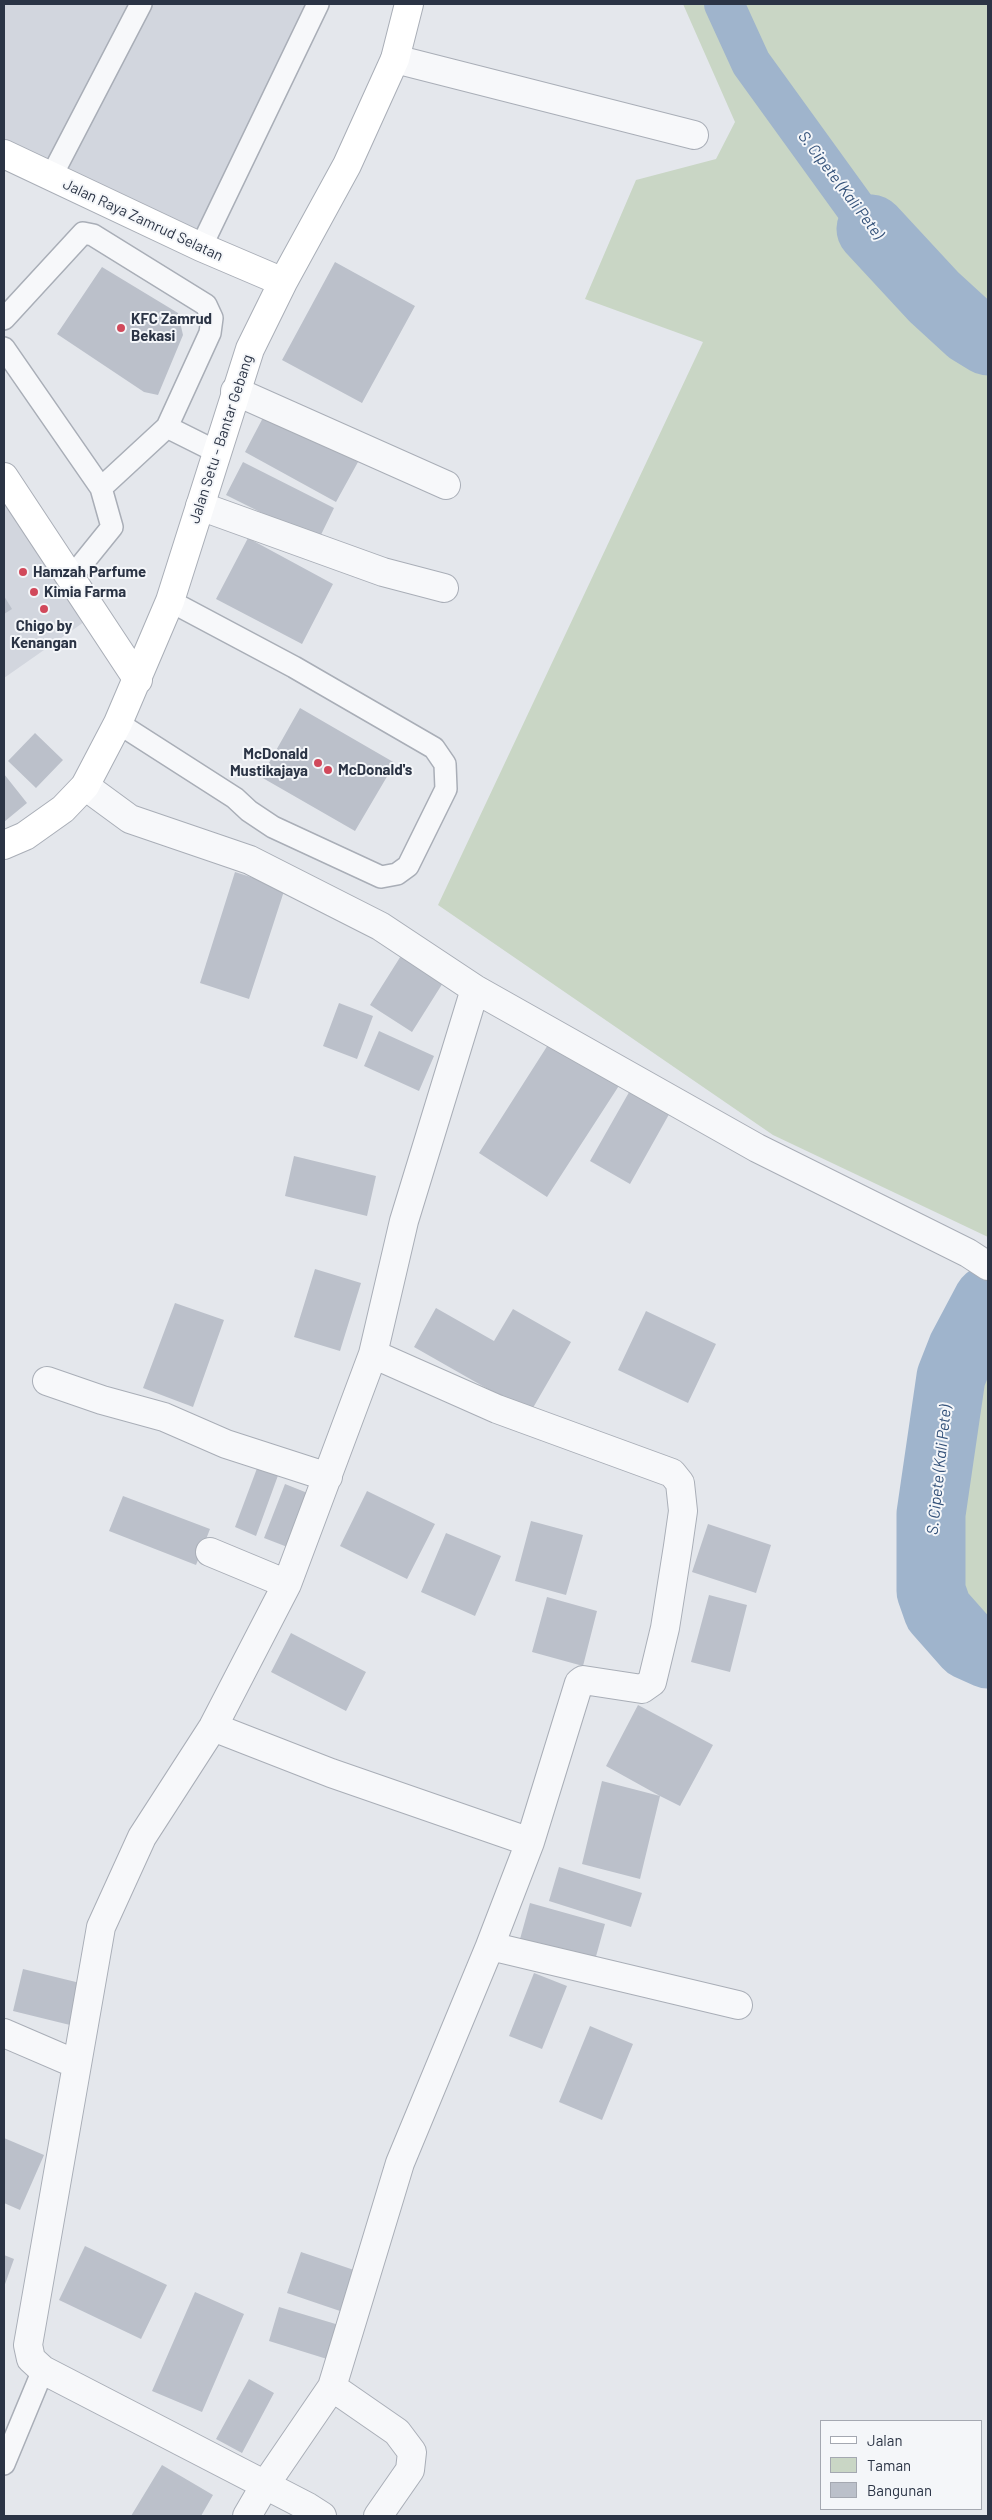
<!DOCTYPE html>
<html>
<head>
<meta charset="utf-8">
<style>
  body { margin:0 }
  #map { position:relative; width:992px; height:2520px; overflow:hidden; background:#e4e7ec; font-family:Barlow,sans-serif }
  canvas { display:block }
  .frame { position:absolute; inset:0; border:5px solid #2b3445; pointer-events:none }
  .legend { position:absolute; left:820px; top:2420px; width:162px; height:90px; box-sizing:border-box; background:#f4f6f9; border:1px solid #a4a8b1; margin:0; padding:6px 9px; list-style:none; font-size:15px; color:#2b3445 }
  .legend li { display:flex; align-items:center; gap:10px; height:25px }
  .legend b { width:25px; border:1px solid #a4a8b1 }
</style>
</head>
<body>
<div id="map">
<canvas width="992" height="2520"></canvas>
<div class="frame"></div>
<ul class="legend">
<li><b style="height:6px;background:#fff"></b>Jalan</li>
<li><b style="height:14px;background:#c9d6c5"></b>Taman</li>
<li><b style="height:14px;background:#bbc0ca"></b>Bangunan</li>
</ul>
</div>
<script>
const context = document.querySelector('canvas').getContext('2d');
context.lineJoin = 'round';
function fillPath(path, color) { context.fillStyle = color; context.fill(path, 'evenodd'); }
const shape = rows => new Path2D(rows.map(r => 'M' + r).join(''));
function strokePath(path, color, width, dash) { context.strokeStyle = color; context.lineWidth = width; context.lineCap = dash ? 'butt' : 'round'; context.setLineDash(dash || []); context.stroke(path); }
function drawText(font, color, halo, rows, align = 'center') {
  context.font = font + ' Barlow,sans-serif'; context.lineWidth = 4; context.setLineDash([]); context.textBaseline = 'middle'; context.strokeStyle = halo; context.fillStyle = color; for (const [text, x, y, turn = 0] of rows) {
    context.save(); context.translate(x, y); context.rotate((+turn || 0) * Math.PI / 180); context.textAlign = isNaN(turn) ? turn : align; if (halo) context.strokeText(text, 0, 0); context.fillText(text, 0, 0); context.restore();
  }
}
fillPath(shape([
  [4,4,318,4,201,247,4,154],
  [4,477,94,615,4,678]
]), '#d2d6de');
fillPath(shape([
  [683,4,988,4,988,1237,773,1135,438,905,703,342,585,299,636,180,716,159,735,122],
  [988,1350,988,1625,969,1612,955,1581,974,1378]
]), '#c9d6c5');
strokePath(shape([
  [724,4,751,63,871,229]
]), '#9fb4cc', 40);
strokePath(shape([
  [871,229,934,297,970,330,988,341],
  [988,1300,962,1349,951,1377,931,1514,931,1591,938,1611,968,1645,988,1654]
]), '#9fb4cc', 69);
fillPath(shape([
  [335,262,415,306,362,403,282,360],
  [102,267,178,313,183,335,158,395,144,392,57,334],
  [266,412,358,462,336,502,245,452],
  [243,462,334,508,318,541,226,495],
  [248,538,333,584,302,644,216,599],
  [4,596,12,609,4,614],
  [300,708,395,763,355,831,261,777],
  [35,733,63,760,36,788,8,761],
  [4,774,27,803,4,822],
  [235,872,285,888,249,999,200,983],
  [404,951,446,978,412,1032,370,1005],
  [339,1003,373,1016,357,1059,323,1046],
  [379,1031,434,1056,419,1091,364,1066],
  [553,1037,622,1081,547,1197,479,1153],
  [632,1087,672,1109,630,1184,590,1161],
  [294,1156,376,1176,367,1216,285,1196],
  [315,1269,361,1283,340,1351,294,1337],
  [175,1303,224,1320,193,1407,143,1388],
  [436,1308,494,1341,513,1309,571,1342,530,1413,414,1347],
  [646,1311,716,1344,688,1403,618,1370],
  [259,1463,280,1470,256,1536,235,1527],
  [285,1484,310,1494,290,1548,264,1538],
  [367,1491,435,1524,407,1579,340,1546],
  [123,1496,210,1529,196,1565,109,1531],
  [531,1521,583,1535,566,1595,515,1581],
  [708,1524,771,1545,756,1593,692,1572],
  [446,1533,501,1556,475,1616,421,1592],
  [709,1595,747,1605,730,1672,691,1662],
  [547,1597,597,1611,583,1666,532,1652],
  [291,1633,366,1672,346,1711,271,1672],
  [638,1705,713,1745,680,1806,660,1796,640,1879,582,1864,602,1781,660,1796,606,1766],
  [559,1867,642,1893,631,1927,549,1901],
  [530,1903,605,1924,595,1960,520,1939],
  [23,1969,80,1983,70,2025,13,2011],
  [534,1973,567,1986,542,2049,509,2036],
  [590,2026,633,2044,602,2120,559,2102],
  [4,2138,44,2155,20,2210,4,2203],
  [85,2246,167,2285,141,2339,59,2300],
  [301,2252,354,2270,340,2311,287,2293],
  [4,2255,14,2259,4,2287],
  [195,2292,244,2314,202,2412,152,2391],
  [279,2307,339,2325,327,2359,269,2341],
  [249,2379,274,2393,242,2453,216,2439],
  [162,2465,213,2495,201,2516,131,2516]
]), '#bbc0ca');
const lane = shape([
  [51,177,141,4],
  [201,247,318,4],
  [4,319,83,233,93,235,206,305,212,318,210,333,167,427,101,488],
  [4,348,101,488,112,527,70,579],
  [167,427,217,452],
  [118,723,235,798,249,811,273,827,381,877,397,874,408,866,446,789,445,764,434,748,294,667,170,601],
  [4,2464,43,2370]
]);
const street = shape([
  [395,59,694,135],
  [235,391,446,485],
  [200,506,383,572,444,588],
  [85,786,130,819,250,860,380,926,475,989,757,1148,968,1253,988,1266],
  [373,1354,497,1409,672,1473,680,1483,683,1511,678,1546,665,1628,652,1682,642,1689,583,1680,579,1683,530,1842,490,1946],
  [47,1381,102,1400,164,1417,226,1444,328,1477],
  [210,1552,287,1584],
  [213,1727,331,1773,530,1842],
  [4,2033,76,2064],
  [332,2387,397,2432,412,2452,410,2470,378,2516],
  [247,2516,265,2485,332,2387,400,2163,490,1946,738,2005],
  [322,2516,308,2507,43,2370,31,2359,28,2345,101,1927,142,1837,213,1727,287,1584,373,1354,404,1221,475,989]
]);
const secondary = shape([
  [4,154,201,247,283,282],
  [4,477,138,680],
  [4,845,25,836,63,809,85,786,118,723,170,601,250,349,283,282,347,165,395,59,409,4]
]);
strokePath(lane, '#a9aeb7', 24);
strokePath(street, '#a9aeb7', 30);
strokePath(secondary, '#a9aeb7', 30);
strokePath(lane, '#f7f8fa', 21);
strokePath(street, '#f7f8fa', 28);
strokePath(secondary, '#fff', 28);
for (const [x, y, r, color] of [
  [121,328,5,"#d1495b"],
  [23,572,5,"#d1495b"],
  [34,592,5,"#d1495b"],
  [44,609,5,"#d1495b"],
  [318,763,5,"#d1495b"],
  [328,770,5,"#d1495b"]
]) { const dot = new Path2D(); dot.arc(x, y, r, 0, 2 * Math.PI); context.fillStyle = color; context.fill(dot); strokePath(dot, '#f4f6f9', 2); }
drawText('15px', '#2b3445', '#f4f6f9', [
  ["Jalan Raya Zamrud Selatan",143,220,25],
  ["Jalan Setu - Bantar Gebang",221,439,-72]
]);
drawText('bold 15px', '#2b3445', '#f4f6f9', [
  ["KFC Zamrud",131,319],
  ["Bekasi",131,336],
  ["Hamzah Parfume",33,572],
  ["Kimia Farma",44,592],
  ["Chigo by",44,626,"center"],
  ["Kenangan",44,643,"center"],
  ["McDonald",308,754,"right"],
  ["Mustikajaya",308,771,"right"],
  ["McDonald's",338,770]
], 'left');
drawText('italic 16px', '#34527a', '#f4f6f9', [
  ["S. Cipete (Kali Pete)",841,185,53],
  ["S. Cipete (Kali Pete)",939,1470,-84]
]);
</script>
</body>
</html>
